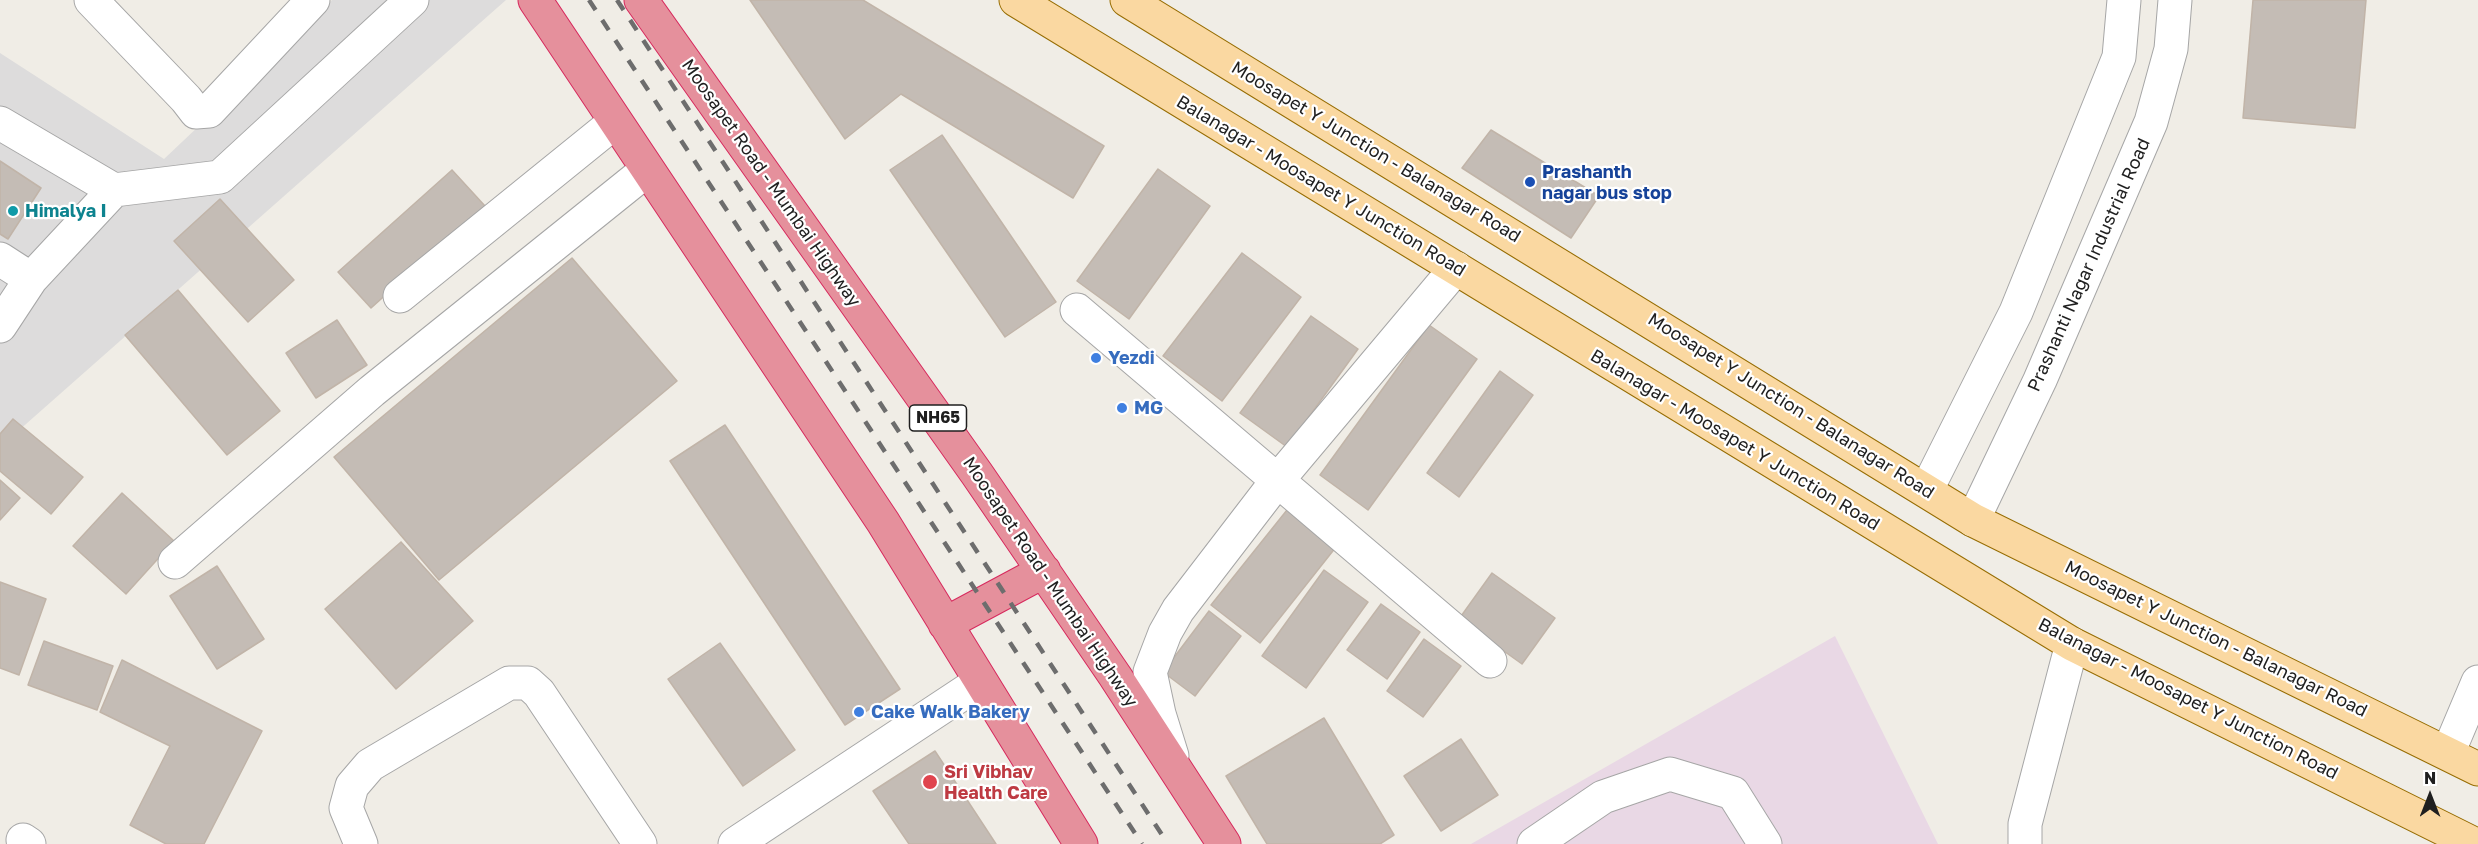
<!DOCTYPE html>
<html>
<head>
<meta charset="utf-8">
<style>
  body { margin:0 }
  #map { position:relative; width:2478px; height:844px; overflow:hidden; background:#f0ede6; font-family:"Golos Text",sans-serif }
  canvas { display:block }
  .north { position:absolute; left:2400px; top:766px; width:60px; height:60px; -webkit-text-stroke:4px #fff; paint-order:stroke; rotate:0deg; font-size:16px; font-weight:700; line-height:24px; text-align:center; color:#1f1f1f }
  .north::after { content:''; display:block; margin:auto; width:21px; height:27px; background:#1f1f1f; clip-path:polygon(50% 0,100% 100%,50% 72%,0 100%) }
</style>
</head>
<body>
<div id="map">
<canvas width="2478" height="844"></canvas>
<div class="north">N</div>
</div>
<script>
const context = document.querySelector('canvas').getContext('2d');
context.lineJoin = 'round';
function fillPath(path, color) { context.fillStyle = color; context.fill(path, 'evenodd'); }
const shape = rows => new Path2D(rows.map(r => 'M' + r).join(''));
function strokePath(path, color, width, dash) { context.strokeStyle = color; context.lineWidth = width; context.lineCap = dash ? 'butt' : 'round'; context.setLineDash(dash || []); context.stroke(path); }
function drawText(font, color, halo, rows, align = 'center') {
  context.font = font + ' "Golos Text",sans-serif'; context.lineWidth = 4.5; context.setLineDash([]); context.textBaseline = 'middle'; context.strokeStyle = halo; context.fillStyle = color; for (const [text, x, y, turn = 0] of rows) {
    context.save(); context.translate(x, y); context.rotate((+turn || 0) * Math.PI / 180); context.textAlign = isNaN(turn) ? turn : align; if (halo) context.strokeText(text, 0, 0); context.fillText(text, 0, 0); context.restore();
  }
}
fillPath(shape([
  [332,0,506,0,0,447,0,53,164,159]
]), '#dddcdc');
fillPath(shape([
  [1835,636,1938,844,1471,844]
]), '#e9d8e5');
const building = shape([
  [750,0,863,0,1104,146,1073,198,901,94,845,139,750,0],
  [2253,0,2366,0,2355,128,2243,118,2253,0],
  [1491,130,1599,196,1571,238,1462,168,1491,130],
  [942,135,1056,302,1005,337,890,170,942,135],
  [0,161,41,188,8,239,0,234,0,161],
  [1158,169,1210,206,1129,319,1077,281,1158,169],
  [452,170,485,206,371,308,338,272,452,170],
  [220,199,294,280,248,322,174,241,220,199],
  [1242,253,1301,297,1222,401,1163,356,1242,253],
  [572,258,677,381,439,580,334,457,572,258],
  [178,290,280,411,227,455,125,335,178,290],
  [1311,316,1358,349,1287,447,1240,413,1311,316],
  [337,320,367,365,316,398,286,353,337,320],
  [1429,325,1477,359,1368,510,1320,475,1429,325],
  [1500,371,1533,395,1459,497,1427,473,1500,371],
  [13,419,83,477,51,514,0,471,0,434,13,419],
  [725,425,900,689,845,725,670,461,725,425],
  [0,480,20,498,0,520,0,480],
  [122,493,174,541,126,594,73,546,122,493],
  [1287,510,1336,547,1260,643,1211,605,1287,510],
  [401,542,473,621,396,689,325,609,401,542],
  [217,566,264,639,217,669,170,596,217,566],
  [1324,570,1368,602,1306,688,1262,656,1324,570],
  [1492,573,1555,618,1522,664,1459,619,1492,573],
  [0,582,46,599,19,675,0,668,0,582],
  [1381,604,1420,632,1387,679,1347,650,1381,604],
  [1209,611,1241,636,1195,696,1163,672,1209,611],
  [1424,639,1461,666,1423,717,1387,691,1424,639],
  [44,641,113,666,97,710,28,685,44,641],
  [720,643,795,750,743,786,668,679,720,643],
  [122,660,262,731,204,844,166,844,130,825,170,746,100,712,122,660],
  [1324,718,1394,835,1380,844,1267,844,1226,776,1324,718],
  [1461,739,1498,795,1441,831,1404,776,1461,739],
  [935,751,996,844,909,844,873,791,935,751]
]);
fillPath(building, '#c4bcb5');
strokePath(building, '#c1b4a8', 1.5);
const minor = shape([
  [91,0,186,99,196,112,209,111,313,0],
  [0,123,114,190,220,177,412,0],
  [0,259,31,279],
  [400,296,615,122],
  [1077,310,1490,661],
  [0,326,31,279,114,190],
  [1927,489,2016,312,2100,104,2119,57,2124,0],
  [1973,520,2040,380,2151,122,2171,49,2175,0],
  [175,562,372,391,647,170],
  [2448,753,2478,682],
  [1172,756,1159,714,1150,672,1165,633,1178,610,1277,481,1456,268],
  [23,840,29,844],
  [361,844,346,808,352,786,370,765,509,683,528,683,539,693,640,844],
  [735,844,980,682],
  [1534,844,1603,797,1670,774,1733,793,1765,844],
  [2025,844,2025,824,2072,644]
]);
const major = shape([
  [1016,0,2072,644,2474,844],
  [1127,0,1973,520,2478,769]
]);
const highway = shape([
  [535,0,883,522,1081,844],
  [641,0,977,474,1115,676,1224,844],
  [945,624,1044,571]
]);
strokePath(minor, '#a6a6a6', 35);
strokePath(major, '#976d03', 35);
strokePath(highway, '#d7295d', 35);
strokePath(minor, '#fff', 33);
strokePath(major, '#fad8a1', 33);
strokePath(highway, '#e5909c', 33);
strokePath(shape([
  [589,0,1142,844],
  [617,0,1168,844]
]), '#6d6d6d', 4.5, [12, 12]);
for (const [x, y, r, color] of [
  [1530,182,6,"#1a4fb4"],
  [13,211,6,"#0f9aa8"],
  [1096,358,6,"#3f7fe0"],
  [1122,408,6,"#3f7fe0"],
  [859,712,6,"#3f7fe0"],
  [930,782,8,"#e0444e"]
]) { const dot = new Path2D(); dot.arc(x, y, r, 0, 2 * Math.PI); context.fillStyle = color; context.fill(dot); strokePath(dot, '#fff', 2); }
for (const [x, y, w] of [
  [938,418,57]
]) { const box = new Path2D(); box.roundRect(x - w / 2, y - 13, w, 26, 4.5); context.fillStyle = '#fff'; context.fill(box); strokePath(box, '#1f1f1f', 1.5); }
drawText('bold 16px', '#1f1f1f', null, [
  ["NH65",938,418]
]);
drawText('18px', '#1f1f1f', '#fff', [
  ["Moosapet Y Junction - Balanagar Road",1376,152,31],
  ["Moosapet Road - Mumbai Highway",771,183,55],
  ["Balanagar - Moosapet Y Junction Road",1321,186,31],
  ["Prashanti Nagar Industrial Road",2089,265,-66],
  ["Moosapet Y Junction - Balanagar Road",1791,406,32],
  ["Balanagar - Moosapet Y Junction Road",1735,440,31],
  ["Moosapet Road - Mumbai Highway",1050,582,56],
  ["Moosapet Y Junction - Balanagar Road",2216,639,26],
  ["Balanagar - Moosapet Y Junction Road",2188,699,27]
]);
drawText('bold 18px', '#164399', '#fff', [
  ["Prashanth",1542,172],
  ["nagar bus stop",1542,193]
], 'left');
drawText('bold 18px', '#0d838f', '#fff', [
  ["Himalya I",25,211]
], 'left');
drawText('bold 18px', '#366cbe', '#fff', [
  ["Yezdi",1108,358],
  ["MG",1134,408],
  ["Cake Walk Bakery",871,712]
], 'left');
drawText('bold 18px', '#be3a42', '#fff', [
  ["Sri Vibhav",944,772],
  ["Health Care",944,793]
], 'left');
</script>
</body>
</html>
